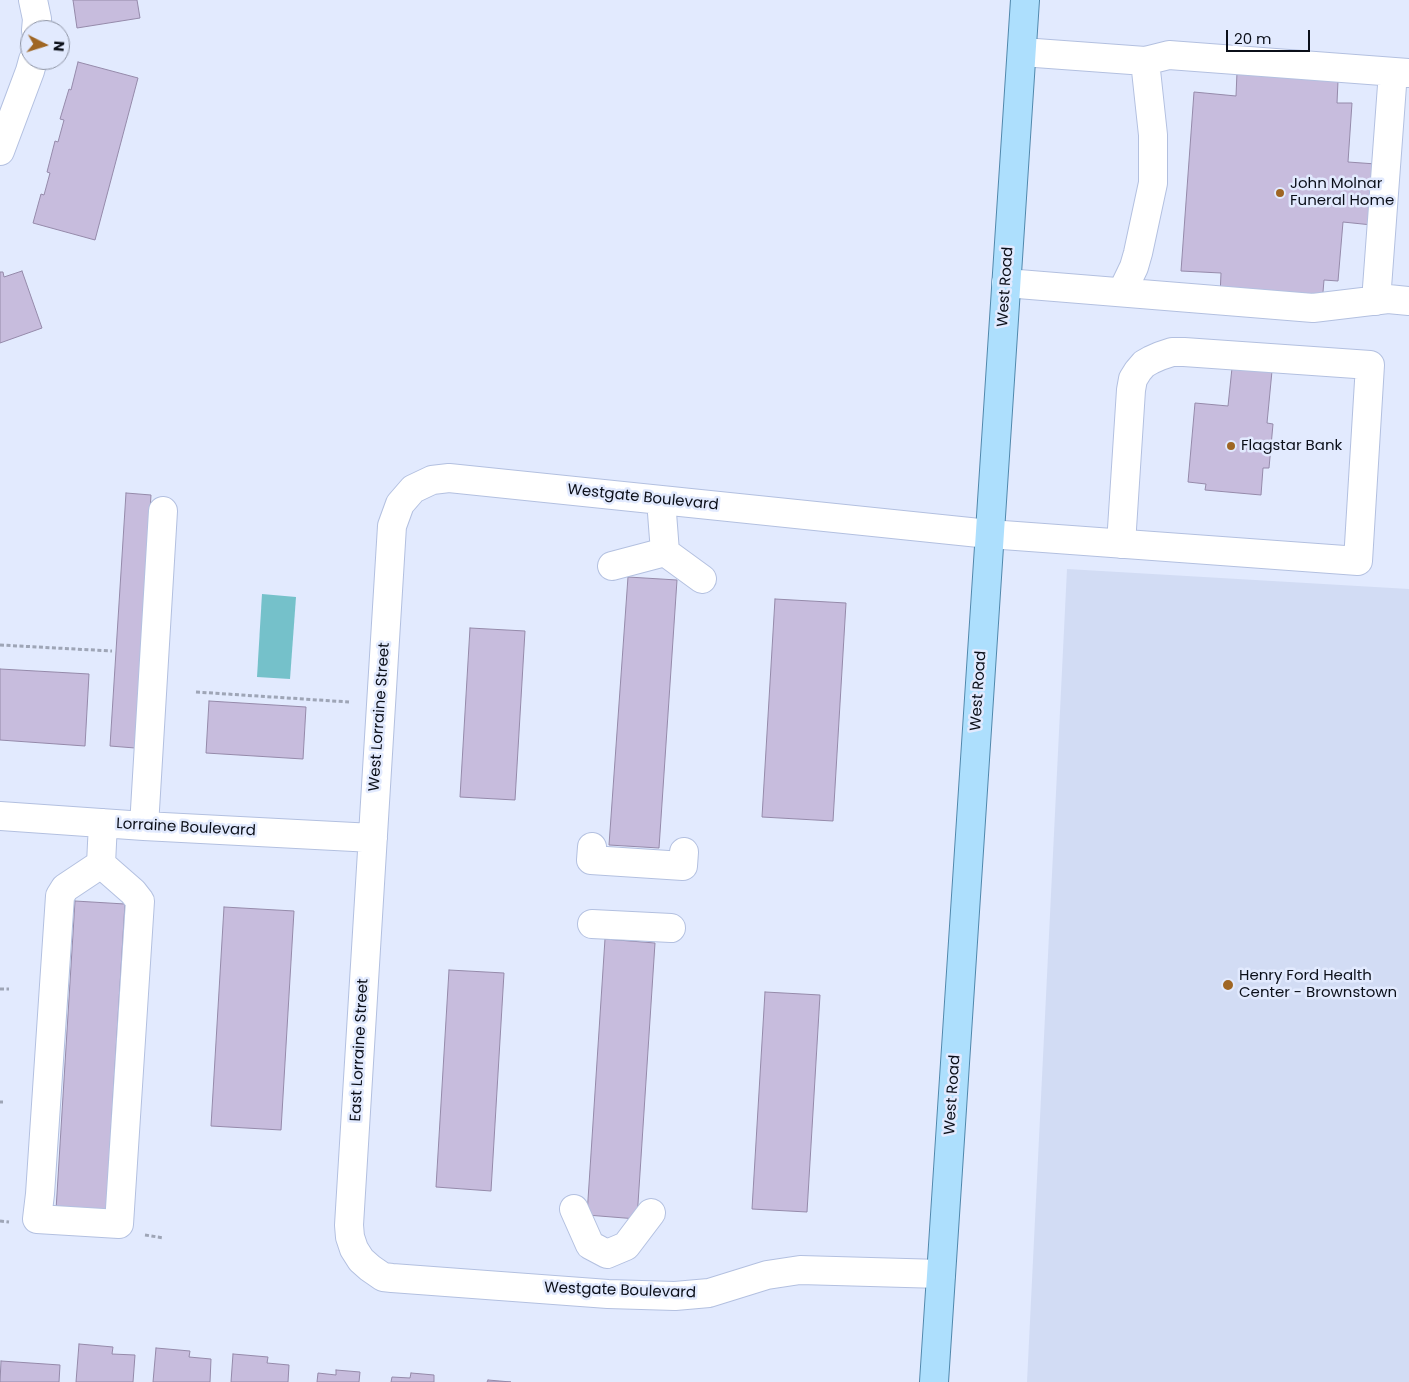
<!DOCTYPE html>
<html>
<head>
<meta charset="utf-8">
<style>
  body { margin:0 }
  #map { position:relative; width:1409px; height:1382px; overflow:hidden; background:#e2eafe; font-family:Poppins,sans-serif }
  canvas { display:block }
  .north { position:absolute; left:20px; top:20px; width:50px; height:50px; box-sizing:border-box; background:#e2eafe; border:1px solid #8c92a2; border-radius:50%; rotate:95deg; font-size:14px; font-weight:700; line-height:20px; text-align:center; color:#0b0f19 }
  .north::after { content:''; display:block; margin:auto; width:18px; height:22px; background:#9f6624; clip-path:polygon(50% 0,100% 100%,50% 72%,0 100%) }
  .scale { position:absolute; left:1226px; top:30px; width:84px; height:22px; box-sizing:border-box; border:2px solid #0b0f19; border-top:0; padding-left:6px; font-size:15px; line-height:18px; white-space:nowrap; color:#0b0f19; -webkit-text-stroke:4px #e2eafe; paint-order:stroke }
</style>
</head>
<body>
<div id="map">
<canvas width="1409" height="1382"></canvas>
<div class="north">N</div>
<div class="scale">20 m</div>
</div>
<script>
const context = document.querySelector('canvas').getContext('2d');
context.lineJoin = 'round';
function fillPath(path, color) { context.fillStyle = color; context.fill(path, 'evenodd'); }
const shape = rows => new Path2D(rows.map(r => 'M' + r).join(''));
function strokePath(path, color, width, dash) { context.strokeStyle = color; context.lineWidth = width; context.lineCap = dash ? 'butt' : 'round'; context.setLineDash(dash || []); context.stroke(path); }
function drawText(font, color, halo, rows, align = 'center') {
  context.font = font + ' Poppins,sans-serif'; context.lineWidth = 5; context.setLineDash([]); context.textBaseline = 'middle'; context.strokeStyle = halo; context.fillStyle = color; for (const [text, x, y, turn = 0] of rows) {
    context.save(); context.translate(x, y); context.rotate((+turn || 0) * Math.PI / 180); context.textAlign = isNaN(turn) ? turn : align; if (halo) context.strokeText(text, 0, 0); context.fillText(text, 0, 0); context.restore();
  }
}
fillPath(shape([
  [1067,569,1409,589,1409,1382,1027,1382]
]), '#d2dcf4');
fillPath(shape([
  [262,594,296,597,290,679,257,677]
]), '#75c1ca');
const building = shape([
  [73,0,137,0,140,18,77,28,73,0],
  [78,62,138,78,95,240,33,223,41,194,44,195,50,173,47,172,55,141,58,142,64,120,60,119,69,89,71,90,78,62],
  [1237,72,1338,81,1337,103,1352,103,1348,162,1376,164,1372,225,1343,222,1338,281,1324,280,1322,304,1220,296,1221,273,1181,271,1194,92,1236,96,1237,72],
  [22,271,42,328,0,343,0,272,3,272,4,277,22,271],
  [1232,368,1272,371,1267,423,1273,424,1269,468,1263,468,1261,495,1205,490,1206,484,1188,482,1195,403,1228,406,1232,368],
  [126,493,151,495,135,748,110,746,126,493],
  [628,577,677,580,659,848,609,845,628,577],
  [775,599,846,603,833,821,762,817,775,599],
  [470,628,525,631,515,800,460,797,470,628],
  [0,669,89,674,85,746,0,740,0,669],
  [209,701,306,707,303,759,206,753,209,701],
  [75,901,125,904,106,1213,56,1210,75,901],
  [224,907,294,911,281,1130,211,1126,224,907],
  [605,939,655,943,637,1219,587,1215,605,939],
  [449,970,504,973,491,1191,436,1187,449,970],
  [765,992,820,995,807,1212,752,1209,765,992],
  [79,1344,113,1347,112,1354,135,1355,133,1382,76,1382,79,1344],
  [156,1348,190,1351,189,1357,211,1359,210,1382,153,1382,156,1348],
  [233,1354,268,1357,267,1363,289,1365,288,1382,231,1382,233,1354],
  [1,1361,60,1365,59,1382,0,1382,1,1361],
  [336,1370,360,1372,359,1382,317,1382,318,1373,336,1375,336,1370],
  [411,1373,434,1375,434,1382,391,1382,392,1377,410,1378,411,1373],
  [488,1380,511,1382,487,1382,488,1380]
]);
fillPath(building, '#c7bcdd');
strokePath(building, '#958aaa', 1);
const minor = shape([
  [33,0,37,19,36,30],
  [1022,52,1145,61,1169,55,1409,73],
  [0,151,30,71,33,60],
  [1006,283,1313,308,1388,299,1409,301],
  [1122,292,1134,267,1138,253,1153,183,1153,135,1145,61],
  [1376,301,1393,72],
  [661,500,665,552,702,579],
  [612,566,665,552],
  [0,816,144,826,373,838],
  [144,826,163,511],
  [592,847,591,860,683,866,684,852],
  [101,864,133,892,140,901,119,1224,37,1219,40,1194,60,896,65,888,101,864,103,823],
  [592,924,671,928],
  [574,1209,590,1245,607,1254,626,1246,651,1213],
  [941,1274,800,1270,767,1275,709,1293,675,1296,608,1294,392,1278,383,1277,370,1268,361,1260,354,1249,350,1237,349,1225,392,526,400,504,413,489,432,480,449,478,989,534,1358,561,1370,365,1184,352,1172,352,1160,356,1151,360,1144,364,1138,371,1133,379,1131,390,1121,544]
]);
const major = shape([
  [934,1382,1025,0]
]);
strokePath(minor, '#b3c0e0', 30);
strokePath(major, '#5188ac', 30);
strokePath(shape([
  [0,645,112,651],
  [196,692,349,702],
  [0,989,9,989],
  [0,1102,3,1102],
  [0,1221,9,1222],
  [145,1235,164,1238]
]), '#9ea5b6', 3, [4, 2.5]);
strokePath(minor, '#fff', 28);
strokePath(major, '#addffd', 28);
for (const [x, y, r, color] of [
  [1280,193,5,"#9f6624"],
  [1231,446,5,"#9f6624"],
  [1228,985,6,"#9f6624"]
]) { const dot = new Path2D(); dot.arc(x, y, r, 0, 2 * Math.PI); context.fillStyle = color; context.fill(dot); strokePath(dot, '#e2eafe', 2); }
drawText('15px', '#0b0f19', '#e2eafe', [
  ["John Molnar",1290,184],
  ["Funeral Home",1290,201],
  ["Flagstar Bank",1241,446],
  ["Henry Ford Health",1239,976],
  ["Center - Brownstown",1239,993]
], 'left');
drawText('15px', '#0b0f19', '#e2eafe', [
  ["West Road",1006,287,-86],
  ["Westgate Boulevard",643,498,6],
  ["West Road",979,691,-86],
  ["West Lorraine Street",380,717,-86],
  ["Lorraine Boulevard",186,828,3],
  ["East Lorraine Street",360,1050,-87],
  ["West Road",953,1095,-86],
  ["Westgate Boulevard",620,1291,2]
]);
</script>
</body>
</html>
